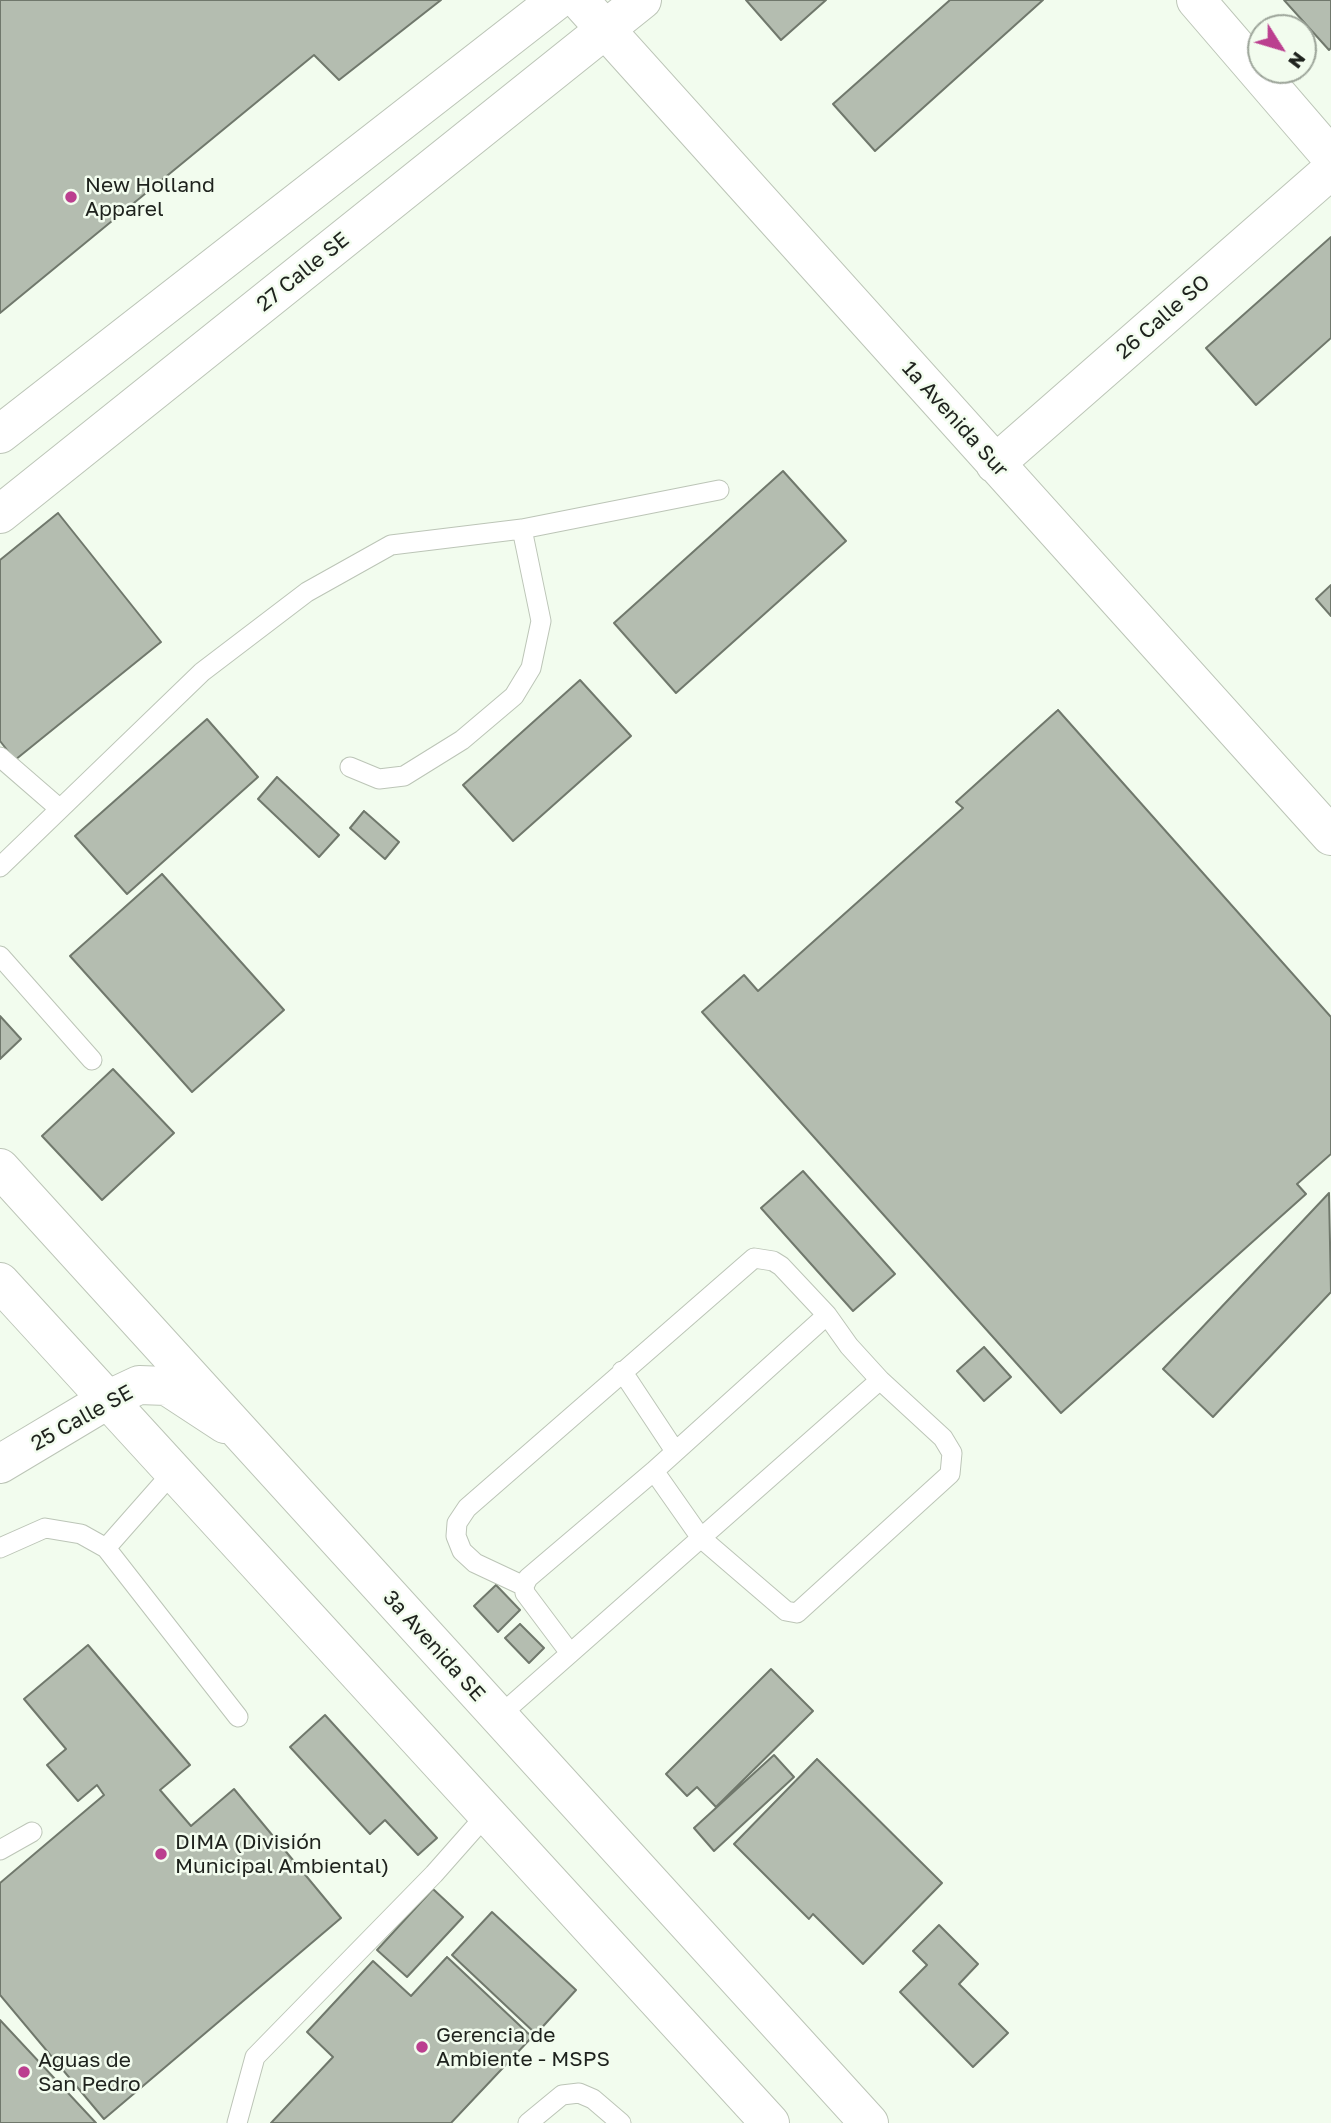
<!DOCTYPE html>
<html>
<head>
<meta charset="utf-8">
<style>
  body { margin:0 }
  #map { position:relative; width:1331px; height:2123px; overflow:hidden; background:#f2fcee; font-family:"Golos Text",sans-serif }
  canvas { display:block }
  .north { position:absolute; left:1247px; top:14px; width:70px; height:70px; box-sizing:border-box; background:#f2fcee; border:2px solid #9da59a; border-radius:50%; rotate:127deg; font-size:19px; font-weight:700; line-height:28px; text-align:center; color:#1e221d }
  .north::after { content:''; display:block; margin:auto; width:24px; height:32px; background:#bb3f8f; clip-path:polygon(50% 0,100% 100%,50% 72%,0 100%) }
</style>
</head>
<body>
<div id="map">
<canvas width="1331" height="2123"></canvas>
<div class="north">N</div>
</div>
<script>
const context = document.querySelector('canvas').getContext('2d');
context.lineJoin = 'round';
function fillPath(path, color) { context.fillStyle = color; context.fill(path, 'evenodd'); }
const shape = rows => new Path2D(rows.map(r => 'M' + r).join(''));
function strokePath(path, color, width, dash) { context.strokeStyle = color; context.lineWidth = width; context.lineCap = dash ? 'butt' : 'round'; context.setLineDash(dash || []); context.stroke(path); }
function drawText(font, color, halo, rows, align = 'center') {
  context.font = font + ' "Golos Text",sans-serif'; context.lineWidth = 5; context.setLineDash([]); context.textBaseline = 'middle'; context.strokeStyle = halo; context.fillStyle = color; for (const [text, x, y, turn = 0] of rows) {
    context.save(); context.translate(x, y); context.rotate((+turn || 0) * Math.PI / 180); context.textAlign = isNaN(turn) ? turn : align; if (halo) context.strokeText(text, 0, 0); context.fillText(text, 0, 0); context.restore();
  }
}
const building = shape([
  [0,0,441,0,339,80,314,55,0,313,0,0],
  [746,0,826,0,781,40,746,0],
  [950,0,1043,0,875,151,833,104,950,0],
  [1284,0,1331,0,1331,48,1329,50,1284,0],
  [1331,237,1331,338,1256,405,1206,348,1331,237],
  [783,471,846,541,676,693,614,623,783,471],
  [58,513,161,642,15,760,0,741,0,560,58,513],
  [1331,585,1331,616,1316,599,1331,585],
  [580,680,631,736,513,841,463,785,580,680],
  [1058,710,1331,1017,1331,1154,1297,1184,1306,1194,1061,1413,702,1012,744,975,758,991,963,808,956,802,1058,710],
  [207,719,258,777,127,894,75,836,207,719],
  [277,777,339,835,319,857,258,799,277,777],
  [364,811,399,842,385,859,350,828,364,811],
  [162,874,284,1010,192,1092,70,956,162,874],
  [0,1016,21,1039,0,1059,0,1016],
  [113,1069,174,1133,102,1200,42,1136,113,1069],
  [803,1171,895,1274,853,1311,761,1208,803,1171],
  [1329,1193,1331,1292,1213,1417,1163,1369,1329,1193],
  [984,1347,1011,1377,984,1401,957,1371,984,1347],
  [496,1585,520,1610,498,1632,474,1606,496,1585],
  [520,1624,544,1648,529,1663,505,1638,520,1624],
  [88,1645,190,1765,160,1790,191,1826,234,1789,341,1918,104,2119,0,1995,0,1883,104,1795,97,1785,78,1801,47,1765,66,1749,24,1699,88,1645],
  [771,1669,813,1711,716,1807,697,1787,687,1796,666,1774,771,1669],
  [325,1715,437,1838,418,1855,385,1820,370,1834,290,1747,325,1715],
  [774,1755,794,1777,714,1851,694,1828,774,1755],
  [817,1759,942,1883,863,1964,813,1914,809,1919,734,1844,817,1759],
  [433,1889,463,1917,407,1977,377,1950,433,1889],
  [492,1912,576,1990,536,2034,452,1955,492,1912],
  [939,1925,978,1964,959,1984,1008,2033,973,2067,900,1992,927,1965,913,1951,939,1925],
  [447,1957,532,2037,451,2123,271,2123,333,2057,307,2032,373,1961,411,1996,447,1957],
  [0,2020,96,2123,0,2123,0,2020]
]);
fillPath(building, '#b4bdb0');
strokePath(building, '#70786c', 2);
const lane = shape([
  [0,757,60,809],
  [350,767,379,779,404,776,462,740,514,696,531,668,541,621,522,529],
  [0,867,202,672,307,592,391,545,522,529,719,490],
  [0,956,92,1060],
  [622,1371,675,1451],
  [654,1471,701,1538,786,1611,797,1613,950,1474,952,1453,943,1438,880,1380],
  [0,1548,45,1528,81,1534,106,1548,238,1717],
  [106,1548,173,1472],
  [570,1653,525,1593,524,1586,528,1578,654,1471,827,1315],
  [498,1717,880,1380,849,1346,827,1315,781,1266,773,1261,754,1258,467,1508,457,1523,456,1536,462,1551,475,1563,524,1586],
  [0,1850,32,1832],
  [237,2123,255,2057,434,1874,487,1814],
  [528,2123,562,2095,579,2093,593,2099,621,2123]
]);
const street = shape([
  [579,0,1331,836],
  [1196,0,1331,157],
  [995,464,1331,170],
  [0,1464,107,1400,139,1385,167,1386,225,1424]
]);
const secondary = shape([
  [0,434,557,0],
  [0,514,642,0],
  [0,1168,869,2123],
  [0,1282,770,2123]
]);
strokePath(lane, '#bcc5b7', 21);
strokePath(street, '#bcc5b7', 40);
strokePath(secondary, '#bcc5b7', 40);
strokePath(lane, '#fff', 19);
strokePath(street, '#fff', 38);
strokePath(secondary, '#fff', 38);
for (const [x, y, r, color] of [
  [71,197,7,"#bb3f8f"],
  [161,1854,7,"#bb3f8f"],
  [422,2047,7,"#bb3f8f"],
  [24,2072,7,"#bb3f8f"]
]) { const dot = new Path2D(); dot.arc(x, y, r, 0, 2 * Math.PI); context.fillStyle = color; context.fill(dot); strokePath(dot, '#f2fcee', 2.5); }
drawText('21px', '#1e221d', '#f2fcee', [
  ["New Holland",85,185],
  ["Apparel",85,209],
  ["DIMA (División",175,1842],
  ["Municipal Ambiental)",175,1866],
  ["Gerencia de",436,2035],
  ["Ambiente - MSPS",436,2059],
  ["Aguas de",38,2060],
  ["San Pedro",38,2084]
], 'left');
drawText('21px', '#1e221d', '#f2fcee', [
  ["27 Calle SE",303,272,-39],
  ["26 Calle SO",1163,317,-41],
  ["1a Avenida Sur",955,419,48],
  ["25 Calle SE",82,1418,-29],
  ["3a Avenida SE",434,1646,48]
]);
</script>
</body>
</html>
